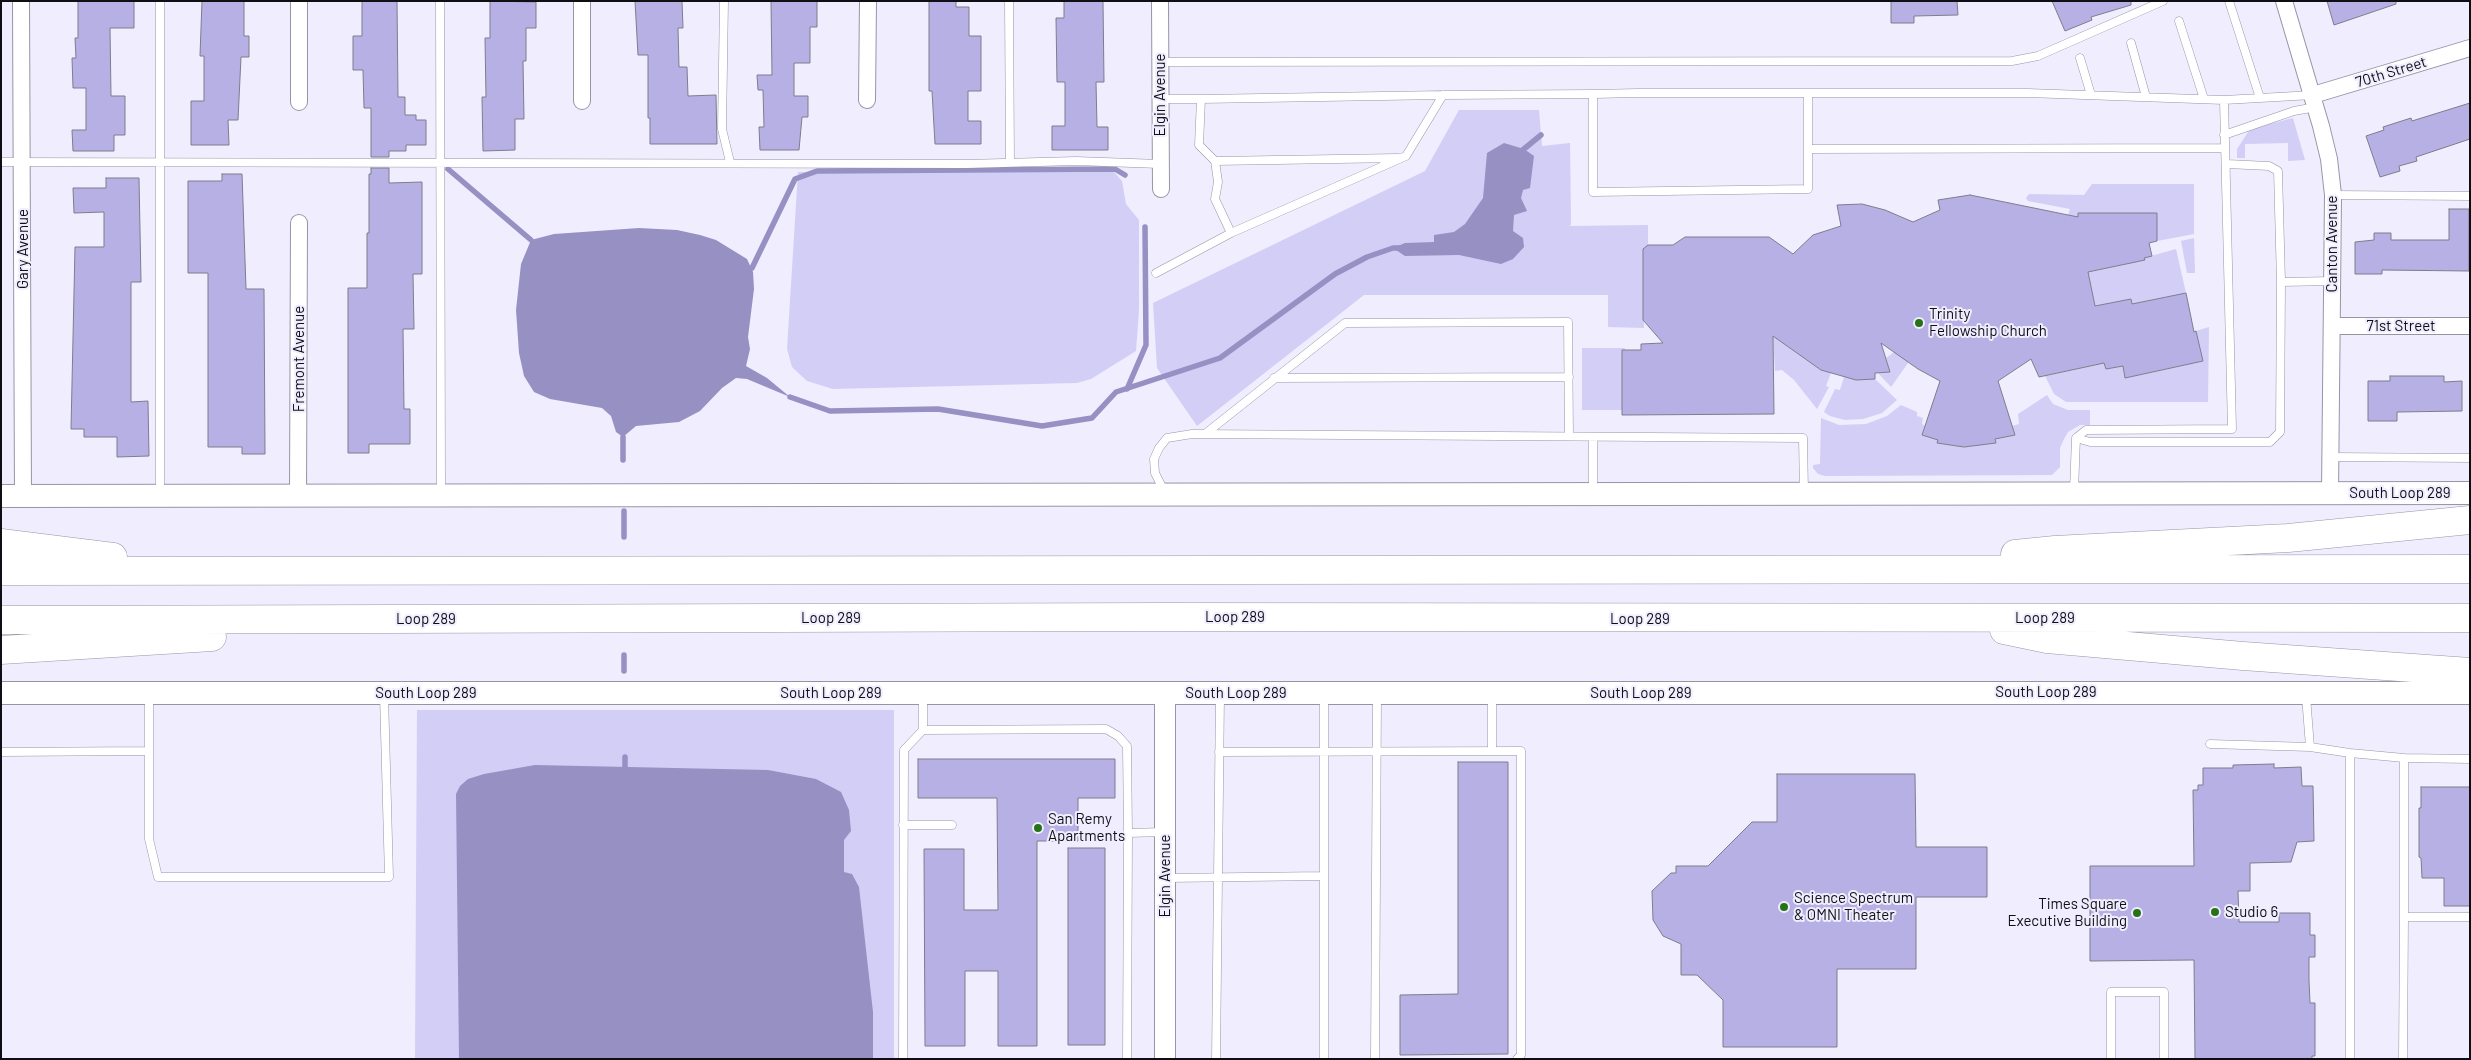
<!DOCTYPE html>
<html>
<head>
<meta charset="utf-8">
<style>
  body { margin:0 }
  #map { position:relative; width:2471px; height:1060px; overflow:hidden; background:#efedfe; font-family:Barlow,sans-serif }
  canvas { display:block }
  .frame { position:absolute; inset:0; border:2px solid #0f0e14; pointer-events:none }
</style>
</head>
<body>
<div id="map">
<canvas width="2471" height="1060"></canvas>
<div class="frame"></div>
</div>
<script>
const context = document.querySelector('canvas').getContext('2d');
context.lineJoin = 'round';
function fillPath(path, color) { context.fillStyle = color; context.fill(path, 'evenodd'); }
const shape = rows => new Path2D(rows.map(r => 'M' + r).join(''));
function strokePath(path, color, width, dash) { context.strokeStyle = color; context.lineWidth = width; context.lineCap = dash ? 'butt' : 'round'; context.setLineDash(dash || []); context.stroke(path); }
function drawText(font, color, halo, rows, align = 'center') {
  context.font = font + ' Barlow,sans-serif'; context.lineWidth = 4; context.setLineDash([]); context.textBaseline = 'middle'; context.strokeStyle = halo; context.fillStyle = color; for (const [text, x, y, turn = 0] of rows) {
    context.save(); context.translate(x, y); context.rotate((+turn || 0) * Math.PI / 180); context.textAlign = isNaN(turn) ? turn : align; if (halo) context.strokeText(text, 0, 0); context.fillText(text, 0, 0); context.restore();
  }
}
fillPath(shape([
  [1459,110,1539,110,1542,146,1570,143,1571,225,1569,226,1648,225,1648,245,1643,250,1644,328,1608,327,1608,295,1364,295,1197,426,1157,368,1153,303,1425,171],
  [2293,118,2305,160,2288,161,2288,143,2245,144,2245,158,2237,158,2237,149,2250,129],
  [798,172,1114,172,1122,181,1126,204,1139,220,1139,310,1136,351,1091,379,1077,383,833,389,807,381,792,367,787,349],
  [2092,184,2194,184,2194,234,2157,241,2157,214,2078,219,2068,215,2070,209,2028,201,2026,198,2029,194,2084,195],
  [2194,238,2195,273,2187,273,2181,241],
  [2176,249,2186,293,2132,304,2131,299,2095,306,2088,272,2144,260,2144,258],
  [1781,325,1786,345,1821,370,1831,373,1826,386,1829,387,1817,409,1794,380,1782,370,1775,371,1773,336],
  [2209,327,2208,402,2066,402,2054,394,2045,376,2104,363,2106,369,2123,366,2125,378,2203,361,2196,331],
  [1582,348,1625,348,1625,368,1632,410,1582,410],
  [1894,352,1913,356,1891,387,1878,373,1890,372,1886,358],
  [1844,377,1856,380,1875,379,1897,400,1882,413,1863,419,1845,420,1830,416,1824,412,1835,389,1840,390],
  [2047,395,2053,404,2068,410,2090,410,2090,425,2080,425,2068,432,2064,439,2060,448,2060,467,2052,475,1825,476,1818,474,1813,468,1813,465,1820,464,1821,418,1839,425,1866,424,1887,416,1901,405,1917,412,1917,416,1923,418,1922,424,1925,426,1922,435,1938,440,1938,443,1964,447,1996,443,1995,439,2015,435,2012,426,2019,424,2018,414],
  [417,710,894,710,894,1059,415,1059]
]), '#d3cef5');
fillPath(shape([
  [1504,143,1524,149,1534,156,1530,188,1523,190,1521,198,1527,211,1514,215,1513,231,1523,238,1524,247,1513,259,1501,264,1459,255,1405,256,1393,248,1405,243,1434,242,1434,235,1454,232,1465,224,1483,198,1487,153],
  [639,228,677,230,700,235,716,240,747,259,753,272,754,289,748,337,750,349,746,366,767,378,790,397,747,379,736,378,722,388,700,411,679,422,636,426,623,437,616,432,611,416,602,408,550,399,534,392,524,376,519,353,516,310,521,264,531,240,554,234],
  [535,765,768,770,816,779,841,792,849,810,851,831,844,840,844,872,852,874,859,887,873,1012,873,1059,459,1059,456,794,460,786,468,779,484,774]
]), '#9790c3');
strokePath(shape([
  [1519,153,1541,135],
  [448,169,531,240],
  [752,268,795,179,817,171,1115,169,1125,175],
  [1127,389,1146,345,1145,227],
  [790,397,830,411,938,409,1042,426,1092,418,1116,392,1220,358,1335,274,1367,257,1393,248,1400,248],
  [623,437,623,460],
  [624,511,624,537],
  [624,655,624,671],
  [625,757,625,767]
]), '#9790c3', 5.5);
const building = shape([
  [78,1,134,1,134,28,110,28,111,96,125,96,125,135,114,135,114,151,73,151,72,130,86,130,86,88,73,88,72,58,76,58,75,38,78,38,78,1],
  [202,1,244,1,244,36,249,36,249,57,241,57,238,120,228,120,229,145,191,145,191,101,204,101,204,56,200,56,202,1],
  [362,1,397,1,398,97,405,97,405,115,416,115,416,120,426,120,426,145,406,145,406,151,389,151,389,157,371,157,371,108,364,108,363,70,353,70,353,36,362,36,362,1],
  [490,1,536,2,536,28,526,28,526,61,523,61,524,119,515,119,515,150,483,151,482,97,486,97,485,38,490,38,490,1],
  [635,1,682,1,683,28,678,28,679,67,687,67,688,96,716,95,717,144,650,144,650,118,648,118,648,55,638,55,635,1],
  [771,1,817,1,817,27,810,27,810,63,794,63,794,96,808,96,808,117,802,117,799,150,760,150,759,127,764,127,763,90,758,90,757,75,772,75,771,1],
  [929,1,956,1,956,7,969,7,969,36,981,36,981,91,968,91,968,121,981,121,981,144,935,144,932,91,929,91,929,1],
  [1064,1,1103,1,1104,82,1096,82,1097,127,1108,127,1108,150,1052,150,1052,126,1065,126,1065,82,1057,82,1056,18,1064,18,1064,1],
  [1891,1,1957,1,1958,15,1914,16,1914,23,1891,23,1891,1],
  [2052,1,2131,1,2131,5,2091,17,2092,20,2065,31,2052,1],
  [2327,1,2396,1,2396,4,2334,25,2327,1],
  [2470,103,2470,139,2416,157,2417,161,2399,166,2400,171,2380,177,2366,136,2384,130,2383,127,2411,118,2412,121,2470,103],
  [371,168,389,168,389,183,422,182,422,274,413,274,414,329,403,329,404,409,410,409,410,444,369,444,369,453,348,453,348,288,367,288,367,233,369,233,369,174,371,174,371,168],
  [222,174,242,174,246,289,264,289,265,454,242,454,242,447,208,447,208,273,188,273,188,181,222,181,222,174],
  [106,178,139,178,141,282,131,282,131,402,148,401,149,456,117,457,117,437,84,437,84,429,71,429,75,247,104,247,104,212,74,213,73,188,106,188,106,178],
  [1970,195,2078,217,2078,213,2157,213,2157,241,2149,243,2152,256,2144,258,2145,260,2088,272,2095,306,2131,299,2132,304,2186,293,2194,332,2196,331,2203,361,2125,378,2123,366,2106,369,2104,363,2039,377,2031,359,1998,381,2015,435,1995,439,1996,443,1964,447,1937,443,1938,440,1922,435,1940,381,1918,369,1881,343,1890,372,1875,373,1875,379,1856,380,1821,370,1773,336,1774,414,1622,415,1622,350,1641,350,1641,344,1663,343,1643,320,1643,249,1648,245,1673,245,1685,237,1769,237,1793,254,1813,235,1841,226,1837,205,1862,204,1885,210,1913,222,1940,210,1938,200,1970,195],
  [2449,209,2469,209,2469,271,2382,270,2382,274,2355,274,2355,242,2374,240,2374,233,2391,233,2391,240,2449,240,2449,209],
  [2390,376,2444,376,2444,382,2462,381,2462,411,2397,412,2397,421,2368,421,2368,381,2390,381,2390,376],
  [918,759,1115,759,1115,798,1078,798,1078,841,1037,841,1037,1046,998,1046,998,971,965,971,965,1046,925,1046,924,849,964,849,964,910,998,910,997,798,918,798,918,759],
  [1458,762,1508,762,1508,1054,1400,1055,1400,995,1458,994,1458,762],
  [2274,764,2274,768,2301,767,2302,786,2313,786,2314,841,2297,842,2291,862,2250,863,2250,891,2238,891,2239,922,2279,922,2279,913,2310,913,2310,935,2315,935,2315,957,2309,957,2309,980,2310,1003,2315,1003,2315,1056,2312,1056,2312,1059,2195,1059,2194,960,2090,961,2090,866,2194,866,2193,790,2198,790,2198,785,2203,785,2203,768,2233,768,2233,765,2274,764],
  [1777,774,1915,774,1916,847,1987,847,1987,897,1916,897,1916,969,1837,969,1837,1047,1723,1047,1723,1000,1697,975,1681,975,1681,944,1663,936,1653,920,1652,891,1671,873,1676,873,1676,866,1708,866,1752,822,1777,822,1777,774],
  [2421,787,2470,787,2470,906,2444,906,2444,878,2422,878,2421,858,2419,857,2419,808,2421,808,2421,787],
  [1068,848,1105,848,1105,1045,1068,1045,1068,848]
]);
fillPath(building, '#b7b0e5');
strokePath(building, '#7e7c8c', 1);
const service = shape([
  [440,1,441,493],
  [724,1,722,129,730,162],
  [1009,1,1010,163],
  [2229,1,2260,98],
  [2179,21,2204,99],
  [2131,43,2146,97],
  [2080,58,2091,95],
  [1160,62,2012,61,2038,56,2163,1],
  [1593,94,1593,192,1808,189,1808,94],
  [1443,95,1406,156,1231,233,1215,199,1218,182,1215,161,1199,145,1201,99,1443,95,1593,94,1638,93,2028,93,2224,100,2313,95],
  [1160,99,1201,99],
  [2224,135,2294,111,2316,107],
  [1808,149,2224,148],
  [1215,161,1398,158],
  [1,162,967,164,1076,161,1160,164],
  [2333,195,2470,196],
  [1156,273,1231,233],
  [2281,282,2333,281],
  [1274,378,1569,377],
  [1205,434,1345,323,1568,322,1569,436],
  [1593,437,1593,492],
  [2076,438,2090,442,2270,442,2280,432,2281,282,2278,171,2269,166,2227,164],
  [2331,457,2470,458],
  [1164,491,1155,473,1154,459,1159,448,1167,438,1192,434,1803,438,1804,492],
  [2074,491,2076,438,2086,430,2232,429,2224,100],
  [160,494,160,1],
  [149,695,149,839,158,877,389,877,384,695],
  [1492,695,1492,751],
  [2306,696,2310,747,2350,753,2404,758],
  [923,730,1106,729,1118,736,1127,746,1128,833,1164,832],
  [2210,744,2310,747],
  [1,752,148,751],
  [1219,752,1521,751,1521,1055,1517,1059],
  [2350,753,2350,1059],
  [903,825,952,825],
  [1167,878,1324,876],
  [2404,917,2404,758,2470,759],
  [903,1059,904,750,923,730,923,695],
  [1127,1059,1128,833],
  [1216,1059,1220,695],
  [1324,1059,1324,696],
  [1375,1059,1377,695],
  [2111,1059,2111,992,2164,992,2164,1059],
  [2403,1059,2404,917,2470,917]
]);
const minor = shape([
  [21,1,23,496],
  [1160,1,1161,189],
  [2284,1,2321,126,2329,159,2333,195,2330,493],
  [2313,95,2470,48],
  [867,100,868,1],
  [582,101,582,1],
  [299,102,299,1],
  [2332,326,2470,326],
  [298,495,299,223]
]);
const tertiary = shape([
  [1165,1059,1165,693]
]);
const secondary = shape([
  [1,496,2470,493],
  [1,693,2470,693]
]);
const motorway = shape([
  [1,543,113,557],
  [2015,554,2055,550,2288,538,2470,520],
  [1,571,2470,569],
  [1,620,1163,617,2470,618],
  [2004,630,2047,639,2243,656,2470,672],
  [1,650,212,637]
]);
strokePath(service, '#9795a5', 9);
strokePath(minor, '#9795a5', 18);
strokePath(tertiary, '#9795a5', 22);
strokePath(secondary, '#9795a5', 24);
strokePath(motorway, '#9795a5', 29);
strokePath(service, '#fff', 8);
strokePath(minor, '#fff', 16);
strokePath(tertiary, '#fff', 20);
strokePath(secondary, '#fff', 22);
strokePath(motorway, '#fff', 28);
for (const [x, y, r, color] of [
  [1919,323,5,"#267216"],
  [1038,828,5,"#267216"],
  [1784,907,5,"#267216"],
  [2215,912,5,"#267216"],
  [2137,913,5,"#267216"]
]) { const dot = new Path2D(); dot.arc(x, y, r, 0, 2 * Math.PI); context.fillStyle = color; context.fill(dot); strokePath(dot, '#efedfe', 2); }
drawText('15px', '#0f0e14', '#efedfe', [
  ["70th Street",2391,72,-17],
  ["Elgin Avenue",1160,95,-90],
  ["Canton Avenue",2332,244,-90],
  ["Gary Avenue",23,249,-90],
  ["71st Street",2401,326],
  ["Fremont Avenue",299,359,-90],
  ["South Loop 289",2400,493],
  ["Loop 289",1235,617],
  ["Loop 289",831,618],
  ["Loop 289",2045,618],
  ["Loop 289",426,619],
  ["Loop 289",1640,619],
  ["South Loop 289",2046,692],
  ["South Loop 289",426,693],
  ["South Loop 289",831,693],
  ["South Loop 289",1236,693],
  ["South Loop 289",1641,693],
  ["Elgin Avenue",1165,876,-90]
]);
drawText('15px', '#0f0e14', '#efedfe', [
  ["Trinity",1929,314],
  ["Fellowship Church",1929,331],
  ["San Remy",1048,819],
  ["Apartments",1048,836],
  ["Science Spectrum",1794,898],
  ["& OMNI Theater",1794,915],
  ["Times Square",2127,904,"right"],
  ["Executive Building",2127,921,"right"],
  ["Studio 6",2225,912]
], 'left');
</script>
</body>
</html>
